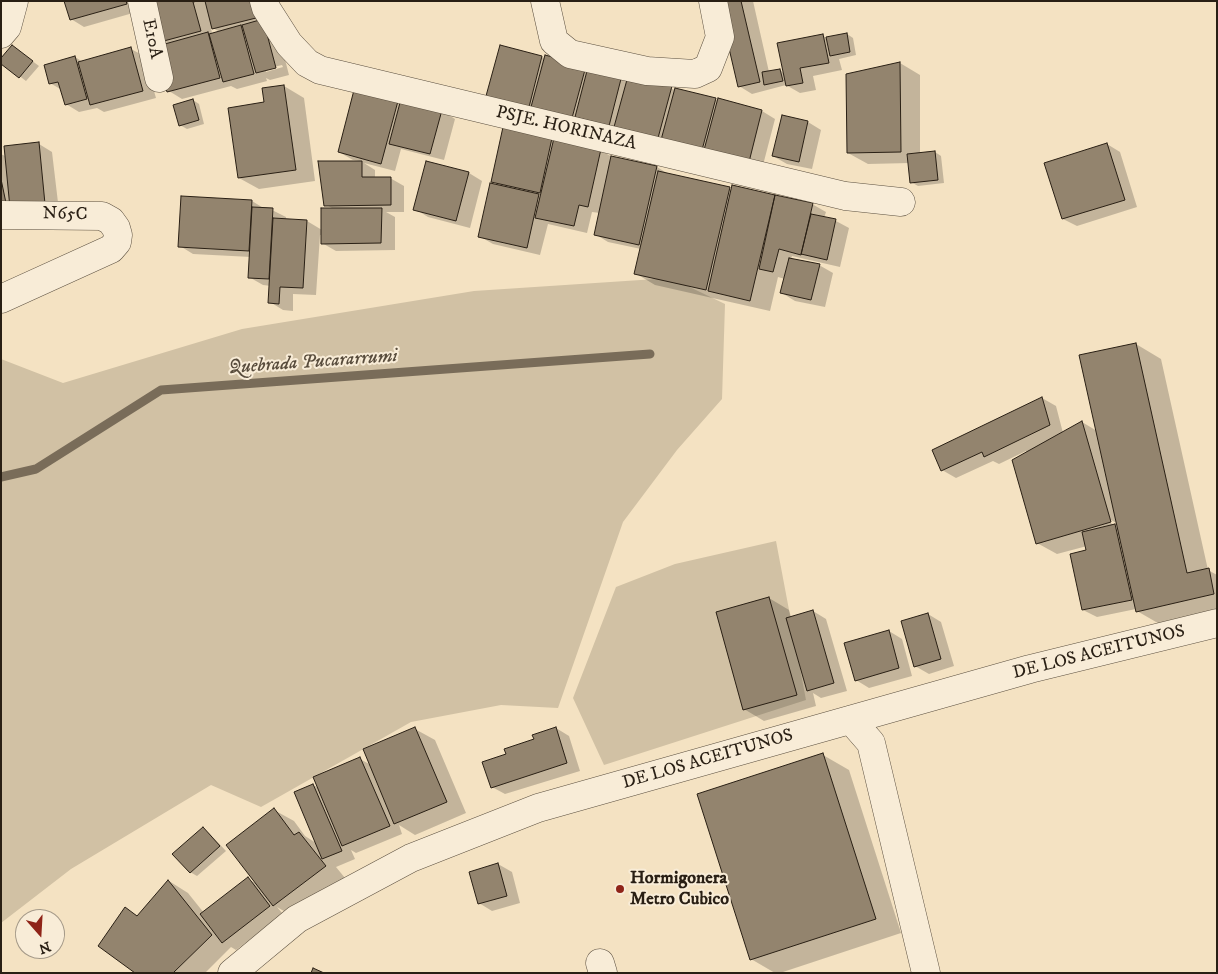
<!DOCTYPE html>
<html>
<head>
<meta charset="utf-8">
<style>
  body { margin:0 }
  #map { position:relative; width:1218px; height:974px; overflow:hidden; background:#f4e2c2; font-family:"IM FELL DW Pica",serif }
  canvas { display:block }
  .frame { position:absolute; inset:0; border:2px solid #291f14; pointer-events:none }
  .north { position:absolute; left:15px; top:909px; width:50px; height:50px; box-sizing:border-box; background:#f8ecd7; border:1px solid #a59a89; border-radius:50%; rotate:161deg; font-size:14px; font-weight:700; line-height:20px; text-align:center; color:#291f14 }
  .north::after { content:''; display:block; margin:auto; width:18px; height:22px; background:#8f2418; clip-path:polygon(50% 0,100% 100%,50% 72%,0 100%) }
</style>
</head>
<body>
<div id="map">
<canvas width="1218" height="974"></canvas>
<div class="frame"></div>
<div class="north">N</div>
</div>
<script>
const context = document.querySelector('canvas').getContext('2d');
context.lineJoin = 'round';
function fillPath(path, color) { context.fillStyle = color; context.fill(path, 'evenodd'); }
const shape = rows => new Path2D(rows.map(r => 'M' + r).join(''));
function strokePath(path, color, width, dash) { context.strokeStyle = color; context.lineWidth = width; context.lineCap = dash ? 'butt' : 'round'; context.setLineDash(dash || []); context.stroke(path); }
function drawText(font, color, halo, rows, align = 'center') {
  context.font = font + ' "IM FELL DW Pica",serif'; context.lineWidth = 4; context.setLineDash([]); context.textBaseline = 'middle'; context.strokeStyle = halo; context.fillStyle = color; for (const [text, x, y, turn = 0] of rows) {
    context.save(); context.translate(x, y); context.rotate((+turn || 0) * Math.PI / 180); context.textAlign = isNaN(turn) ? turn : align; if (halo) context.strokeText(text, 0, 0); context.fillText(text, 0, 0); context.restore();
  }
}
fillPath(shape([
  [671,278,725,304,722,399,677,450,623,522,558,708,501,705,411,722,261,807,211,785,71,869,1,923,1,359,63,383,242,329,474,291],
  [776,541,806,700,604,765,573,698,616,587,675,564]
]), '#d1c1a4');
fillPath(shape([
  [66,1,137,1,140,11,84,27,71,19],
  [151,1,267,1,277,28,289,75,270,80,266,78,267,81,237,89,231,86,182,99,169,91,167,45,161,41],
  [211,27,220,32,212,34],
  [282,65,283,67,266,72,266,69],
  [719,1,753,1,769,72,780,70,784,73,823,36,827,38,847,34,853,38,856,55,839,59,842,70,813,76,816,90,800,93,786,85,752,94,739,86],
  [12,46,39,66,26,81,1,62],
  [131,49,144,56,156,98,104,112,97,108,79,112,66,104,62,90,50,83,75,57,83,62],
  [541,57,762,111,775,119,762,169,501,103],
  [900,63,920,75,920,154,935,152,941,156,944,183,918,186,911,182,910,163,868,164,848,153,848,75],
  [284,86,304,98,315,181,259,189,239,178,266,103],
  [193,100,199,104,204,124,187,129,180,125],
  [397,103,401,105,442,111,455,119,444,160,401,149,395,171,364,163,375,170,375,178,390,178,404,186,404,212,386,212,395,217,395,250,336,251,322,243,322,235,320,235,316,295,293,294,293,311,283,310,270,302,271,286,263,285,249,277,251,257,193,254,180,246,252,201,265,209,272,210,286,217,286,220,307,221,322,230,334,209,326,205,360,161,353,160,339,152],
  [783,116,808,122,821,130,812,169,787,164,773,156],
  [552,139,600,150,614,158,657,167,670,175,733,190,774,196,812,204,826,212,824,218,836,221,849,228,840,267,792,256,791,259,819,265,833,273,825,307,795,301,782,293,785,279,778,277,770,311,655,285,635,273,641,249,608,242,595,234,600,213,592,212,587,233,548,224,540,255,493,244,479,236,501,186,492,181],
  [39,144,52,152,59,211,1,202,1,154,7,157],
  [1107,144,1120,152,1137,207,1077,226,1063,219],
  [469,173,482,181,470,228,428,217,415,209],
  [1136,344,1161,359,1208,570,1217,575,1217,614,1163,626,1137,611,1136,609,1097,617,1083,610,1088,551,1087,546,1057,554,1037,543,1026,451,999,464,993,461,956,478,942,470,933,451,1042,398,1056,406,1063,433,1082,422,1097,431],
  [1106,517,1118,524,1118,527,1105,520],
  [769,598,789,610,791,617,813,611,826,619,847,691,821,698,813,693,816,706,764,721,744,709],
  [928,614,941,622,954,666,929,674,915,666],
  [889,631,902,639,912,676,869,688,856,680],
  [556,728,569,736,580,771,505,794,492,787,508,755],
  [415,729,435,740,466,813,415,835,399,825,402,834,356,853,351,850,355,859,336,867,345,878,294,917,277,907,283,914,236,950,231,947,205,973,137,973,125,909,138,916,169,881,188,893,204,913,248,879,259,885,274,810,294,821,305,836,316,843,313,785,319,788,360,759,371,765],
  [823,755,849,770,901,933,780,973,775,973,751,959],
  [203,829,209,833,226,851,197,876,190,872],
  [498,864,512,872,520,903,492,911,479,903]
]), '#0003');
strokePath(shape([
  [1,477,36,469,161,390,650,354]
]), '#796c59', 9);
const building = shape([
  [64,1,126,1,127,4,70,20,64,1],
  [150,1,198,1,193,2,201,31,160,42,150,1],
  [205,1,256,1,260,17,212,29,205,1],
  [718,1,741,1,760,82,738,87,718,1],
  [263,19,276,68,256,73,242,25,263,19],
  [241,25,254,74,223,82,209,34,241,25],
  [208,32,220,78,167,92,154,47,208,32],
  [847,33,850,52,830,56,826,37,847,33],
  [823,34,829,63,800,68,803,83,786,86,777,43,823,34],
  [12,45,33,61,19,78,1,64,1,58,12,45],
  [500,45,542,56,529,107,486,96,500,45],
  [131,47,143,91,90,105,78,62,131,47],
  [545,55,586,66,572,118,531,107,545,55],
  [75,56,87,99,65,105,58,82,49,84,44,65,75,56],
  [900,62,901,152,847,153,846,74,900,62],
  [588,67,622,75,609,126,575,117,588,67],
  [780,69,783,81,764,85,762,72,780,69],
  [628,76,672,86,658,138,614,127,628,76],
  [284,85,296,170,238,178,228,108,264,102,262,88,284,85],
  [675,88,716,98,702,150,661,140,675,88],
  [354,90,398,101,381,164,338,152,354,90],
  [718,98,762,110,749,162,704,150,718,98],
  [193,99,199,120,179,126,173,105,193,99],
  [401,99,442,110,430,154,389,144,401,99],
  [782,115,808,121,799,162,772,156,782,115],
  [503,127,552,138,540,193,491,182,503,127],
  [554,138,601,149,588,207,579,205,574,226,535,218,554,138],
  [39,142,45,204,10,208,4,146,39,142],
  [1107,143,1125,200,1062,219,1044,163,1107,143],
  [935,151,938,180,910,183,907,154,935,151],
  [611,156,657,166,639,245,594,235,611,156],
  [318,161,362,161,362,177,391,177,391,205,324,206,318,161],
  [426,161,469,172,456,221,413,210,426,161],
  [658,171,730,187,706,290,634,274,658,171],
  [1,179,6,203,1,203,1,179],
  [490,183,539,194,527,248,478,237,490,183],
  [732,185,775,195,750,301,708,291,732,185],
  [775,195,813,203,801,255,779,249,773,272,759,269,775,195],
  [181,196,252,200,249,251,178,247,181,196],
  [252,207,273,208,269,279,248,278,252,207],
  [321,208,382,208,381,243,321,244,321,208],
  [811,214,836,219,827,260,801,254,811,214],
  [273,218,307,220,303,288,280,287,279,304,268,303,273,218],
  [789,258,820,264,811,300,780,293,789,258],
  [1136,343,1187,573,1209,568,1214,594,1136,612,1079,355,1136,343],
  [1042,397,1050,425,984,457,982,452,941,471,932,450,1042,397],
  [1082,421,1111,522,1036,544,1012,460,1082,421],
  [1115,524,1132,600,1082,610,1070,554,1086,550,1082,532,1115,524],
  [769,597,797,695,743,710,716,612,769,597],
  [813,610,834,683,807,691,786,618,813,610],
  [928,613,941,659,914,667,901,621,928,613],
  [889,630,899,668,855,681,844,643,889,630],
  [415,727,447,802,394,824,363,749,415,727],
  [556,727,567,763,491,788,482,762,506,754,504,749,534,739,532,735,556,727],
  [823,753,876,919,750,960,697,794,823,753],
  [360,757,390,826,342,846,313,777,360,757],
  [313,784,342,851,322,859,294,792,313,784],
  [274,808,294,835,299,832,326,866,273,906,226,845,274,808],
  [203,827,220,846,190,873,172,854,203,827],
  [498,863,507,896,478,904,469,872,498,863],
  [248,877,270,906,222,943,200,914,248,877],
  [168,880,212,935,173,973,135,973,98,946,125,907,137,916,168,880],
  [313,968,324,973,311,973,313,968]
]);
fillPath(building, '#93846e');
strokePath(building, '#291f14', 1);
const minor = shape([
  [142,1,159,78],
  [264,1,266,8,289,44,307,63,320,70,845,196,901,202],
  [545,1,554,41,570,54,647,71,695,74,708,68,720,37,713,1],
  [1,34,7,27,14,1],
  [1,215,102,216,111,221,116,228,118,235,117,242,111,249,1,299],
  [851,720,871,743,926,973],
  [600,963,603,973],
  [232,973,297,919,411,858,538,808,1030,669,1217,623]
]);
strokePath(minor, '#5c5040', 29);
strokePath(minor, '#f8ecd7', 28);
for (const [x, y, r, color] of [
  [620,889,5,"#8f2418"]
]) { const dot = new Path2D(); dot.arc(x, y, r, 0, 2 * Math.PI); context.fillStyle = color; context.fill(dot); strokePath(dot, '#f8ecd7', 2); }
drawText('18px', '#291f14', '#f8ecd7', [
  ["E10A",151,39,78],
  ["PSJE. HORINAZA",566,129,13],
  ["N65C",65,215,1],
  ["DE LOS ACEITUNOS",1099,653,-14],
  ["DE LOS ACEITUNOS",708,760,-16]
]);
drawText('bold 18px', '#291f14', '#f8ecd7', [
  ["Hormigonera",630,879],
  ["Metro Cubico",630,900]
], 'left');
drawText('italic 19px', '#584c3c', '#f8ecd7', [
  ["Quebrada Pucararrumi",313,363,-4]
]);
</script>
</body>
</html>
